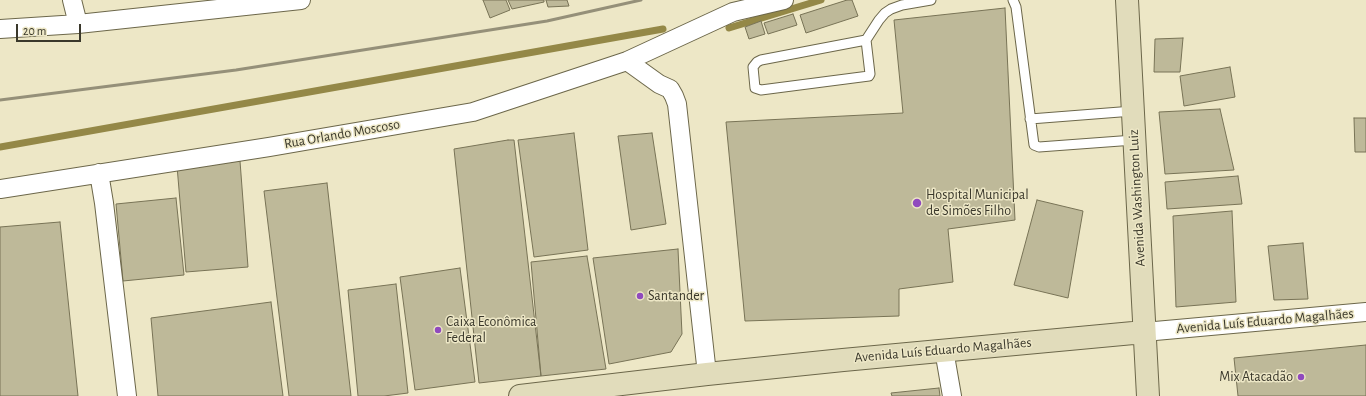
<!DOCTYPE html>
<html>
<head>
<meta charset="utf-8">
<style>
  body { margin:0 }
  #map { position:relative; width:1366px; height:396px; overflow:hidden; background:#ede7c6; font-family:"Alegreya Sans",sans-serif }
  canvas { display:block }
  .scale { position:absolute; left:16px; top:24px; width:65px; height:18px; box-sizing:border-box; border:2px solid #3a382b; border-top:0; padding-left:5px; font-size:12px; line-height:14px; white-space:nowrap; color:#3a382b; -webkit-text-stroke:3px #ede7c6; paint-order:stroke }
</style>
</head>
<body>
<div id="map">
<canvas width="1366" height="396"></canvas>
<div class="scale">20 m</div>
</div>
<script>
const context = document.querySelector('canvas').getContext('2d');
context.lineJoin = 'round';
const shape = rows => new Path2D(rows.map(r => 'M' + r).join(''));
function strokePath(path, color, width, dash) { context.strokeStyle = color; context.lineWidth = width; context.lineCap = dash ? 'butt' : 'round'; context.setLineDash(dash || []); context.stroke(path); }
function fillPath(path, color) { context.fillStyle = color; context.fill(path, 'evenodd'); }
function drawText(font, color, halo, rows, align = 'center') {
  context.font = font + ' "Alegreya Sans",sans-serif'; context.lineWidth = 3; context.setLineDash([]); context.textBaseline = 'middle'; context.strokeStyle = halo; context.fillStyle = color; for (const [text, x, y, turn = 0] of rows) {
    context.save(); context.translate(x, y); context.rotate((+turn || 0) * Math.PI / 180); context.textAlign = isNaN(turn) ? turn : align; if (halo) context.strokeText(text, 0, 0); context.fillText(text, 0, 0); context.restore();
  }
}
strokePath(shape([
  [729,28,821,0],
  [0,147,663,29]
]), '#948847', 7);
const building = shape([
  [483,0,506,0,510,10,490,18,483,0],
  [508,0,544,0,544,2,512,9,508,0],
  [546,0,567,0,569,6,548,7,546,0],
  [847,0,852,0,858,16,806,33,800,15,847,0],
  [1005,8,1015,220,948,229,953,282,899,289,899,316,745,321,726,122,903,113,894,20,1005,8],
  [793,14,797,25,768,34,764,23,793,14],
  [761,21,765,34,749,39,745,27,761,21],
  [1183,38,1180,72,1154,72,1155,39,1183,38],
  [1230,67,1235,97,1184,106,1180,76,1230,67],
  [1220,109,1234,170,1165,174,1159,112,1220,109],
  [1354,118,1366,118,1366,152,1355,152,1354,118],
  [574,133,588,250,534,257,518,140,574,133],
  [652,133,666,224,631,230,618,136,652,133],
  [508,140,514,140,541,376,479,383,454,149,508,140],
  [240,161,248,267,186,272,177,166,240,161],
  [1238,176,1242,204,1167,209,1165,182,1238,176],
  [327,183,351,396,289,396,264,191,327,183],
  [176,198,184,275,123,281,116,204,176,198],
  [1037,200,1083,211,1068,298,1014,285,1037,200],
  [1232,211,1236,302,1176,307,1173,216,1232,211],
  [60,222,78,396,0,396,0,227,60,222],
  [1303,243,1308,299,1274,300,1268,246,1303,243],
  [678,249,682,334,671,352,609,364,593,258,678,249],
  [587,256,606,369,541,376,531,262,587,256],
  [460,268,475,382,415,390,400,277,460,268],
  [396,284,408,393,384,396,358,396,348,290,396,284],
  [271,302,283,396,158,396,151,318,271,302],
  [1366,345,1366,396,1238,396,1234,358,1366,345],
  [939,388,940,396,892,396,891,393,939,388]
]);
fillPath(building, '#beb999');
strokePath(building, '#787356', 1);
const service = shape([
  [1013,0,1016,7,1034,145,1039,147,1134,140],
  [866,40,761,60,757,62,753,67,755,88,761,90,869,76,870,74,866,40,879,20,885,13,891,9,902,5,931,0],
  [1030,119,1133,111]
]);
const minor = shape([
  [72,0,78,24],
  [0,29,78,24,301,0],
  [627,61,659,84,670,89,674,96,677,104,707,374],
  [99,173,104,203,127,396],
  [0,189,269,147,473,112,627,61,733,12,784,0],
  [1144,332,1366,312],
  [944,350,952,396]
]);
const secondary = shape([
  [1127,0,1148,396],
  [520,396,707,374,843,360,1144,332]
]);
strokePath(service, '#6c674a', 11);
strokePath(minor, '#6c674a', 20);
strokePath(secondary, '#6c674a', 24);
strokePath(service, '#fff', 9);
strokePath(minor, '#fff', 18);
strokePath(secondary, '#e1dcbb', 22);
strokePath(shape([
  [0,100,236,70,547,21,641,0]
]), '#959079', 3);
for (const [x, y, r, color] of [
  [917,203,5,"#904abe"],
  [640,296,4,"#904abe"],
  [438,330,4,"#904abe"],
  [1301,377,4,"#904abe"]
]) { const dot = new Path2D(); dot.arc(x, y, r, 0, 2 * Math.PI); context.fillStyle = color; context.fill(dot); strokePath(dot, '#ede7c6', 1.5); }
drawText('14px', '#3a382b', '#ede7c6', [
  ["Rua Orlando Moscoso",342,134,-10],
  ["Avenida Washington Luiz",1137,198,-93],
  ["Avenida Luís Eduardo Magalhães",1265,321,-5],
  ["Avenida Luís Eduardo Magalhães",943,350,-5]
]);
drawText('14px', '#3a382b', '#ede7c6', [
  ["Hospital Municipal",926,195],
  ["de Simões Filho",926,211],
  ["Santander",648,296],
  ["Caixa Econômica",446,322],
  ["Federal",446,338],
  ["Mix Atacadão",1293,377,"right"]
], 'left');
</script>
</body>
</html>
